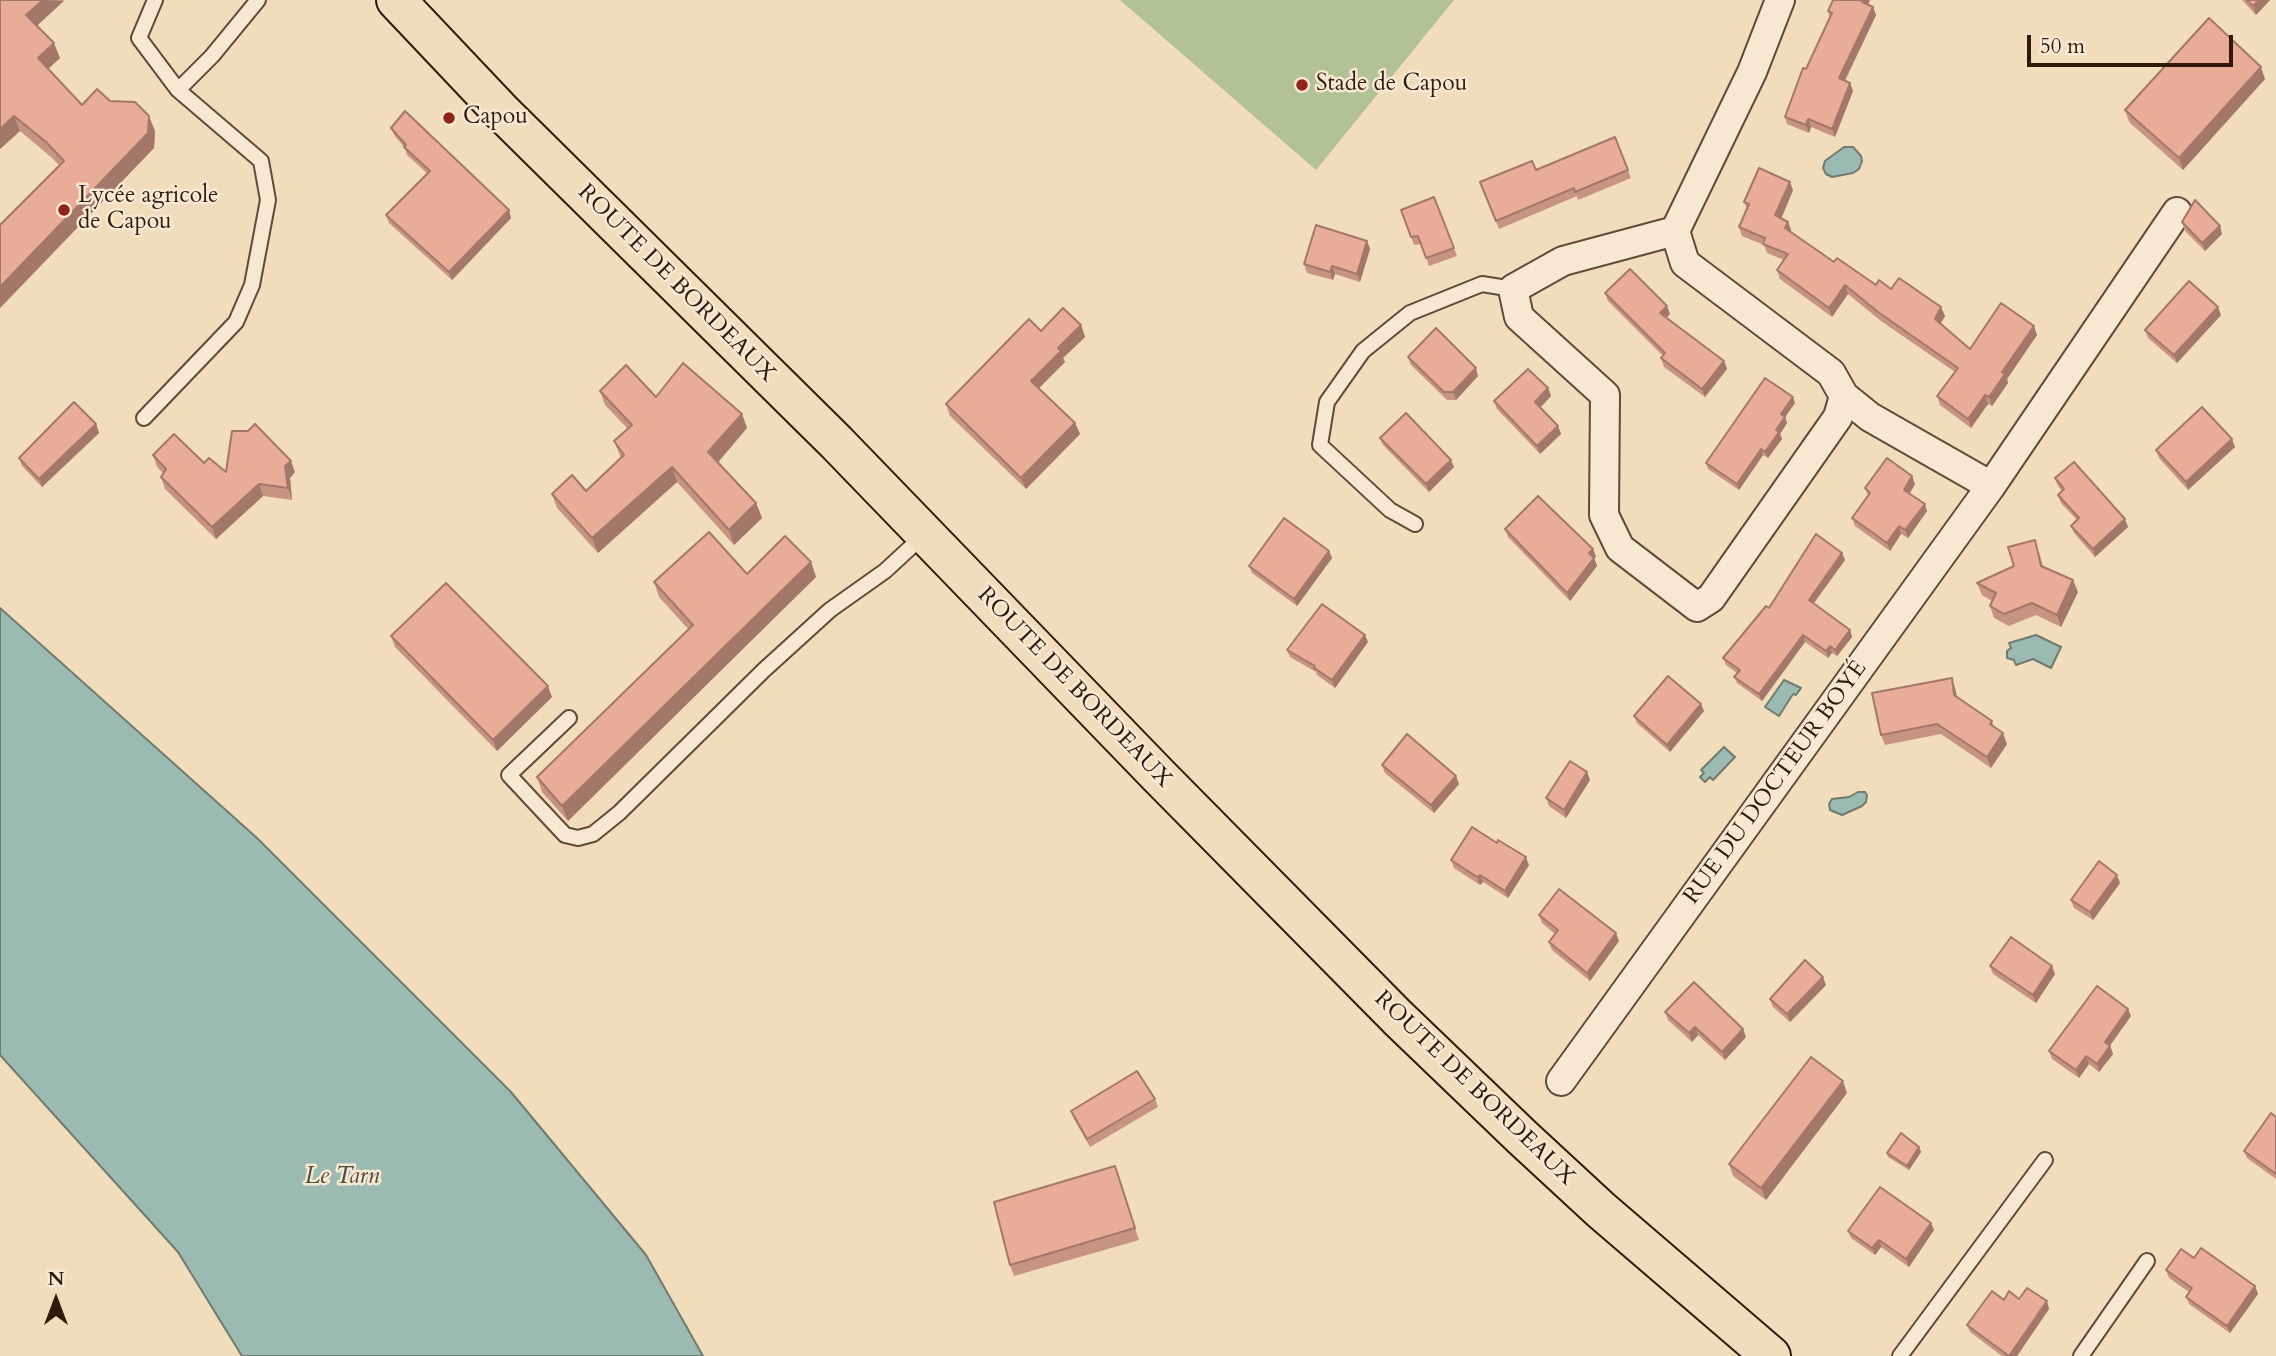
<!DOCTYPE html>
<html>
<head>
<meta charset="utf-8">
<style>
  body { margin:0 }
  #map { position:relative; width:2276px; height:1356px; overflow:hidden; background:#f1dcbb; font-family:Cardo,serif }
  canvas { display:block }
  .north { position:absolute; left:21px; top:1265px; width:70px; height:70px; -webkit-text-stroke:5px #f6e8d3; paint-order:stroke; rotate:0deg; font-size:19px; font-weight:700; line-height:28px; text-align:center; color:#301a0c }
  .north::after { content:''; display:block; margin:auto; width:24px; height:32px; background:#301a0c; clip-path:polygon(50% 0,100% 100%,50% 72%,0 100%) }
  .scale { position:absolute; left:2027px; top:35px; width:206px; height:32px; box-sizing:border-box; border:4px solid #301a0c; border-top:0; padding-left:9px; font-size:21px; line-height:24px; white-space:nowrap; color:#301a0c; -webkit-text-stroke:5px #f6e8d3; paint-order:stroke }
</style>
</head>
<body>
<div id="map">
<canvas width="2276" height="1356"></canvas>
<div class="north">N</div>
<div class="scale">50 m</div>
</div>
<script>
const context = document.querySelector('canvas').getContext('2d');
context.lineJoin = 'round';
function fillPath(path, color) { context.fillStyle = color; context.fill(path, 'evenodd'); }
const shape = rows => new Path2D(rows.map(r => 'M' + r).join(''));
function strokePath(path, color, width, dash) { context.strokeStyle = color; context.lineWidth = width; context.lineCap = dash ? 'butt' : 'round'; context.setLineDash(dash || []); context.stroke(path); }
function drawText(font, color, halo, rows, align = 'center') {
  context.font = font + ' Cardo,serif'; context.lineWidth = 5; context.setLineDash([]); context.textBaseline = 'middle'; context.strokeStyle = halo; context.fillStyle = color; for (const [text, x, y, turn = 0] of rows) {
    context.save(); context.translate(x, y); context.rotate((+turn || 0) * Math.PI / 180); context.textAlign = isNaN(turn) ? turn : align; if (halo) context.strokeText(text, 0, 0); context.fillText(text, 0, 0); context.restore();
  }
}
fillPath(shape([
  [1120,0,1454,0,1316,170]
]), '#b3c295');
const water = shape([
  [1844,147,1853,147,1861,156,1862,161,1859,169,1853,173,1832,177,1826,174,1823,168,1825,161,1844,147],
  [0,608,257,838,511,1092,646,1255,703,1356,242,1356,178,1252,0,1055,0,608],
  [2036,635,2061,647,2051,668,2033,659,2016,665,2014,660,2007,658,2007,651,2011,648,2009,643,2036,635],
  [1784,680,1801,688,1796,695,1793,694,1779,716,1765,707,1784,680],
  [1724,747,1735,757,1713,780,1710,777,1705,782,1700,777,1704,773,1701,770,1724,747],
  [1858,792,1865,792,1867,795,1866,802,1862,806,1842,815,1830,810,1829,804,1832,799,1849,797,1858,792]
]);
fillPath(water, '#9bbbb2');
strokePath(water, '#707b70', 2);
const service = shape([
  [178,90,212,56,258,0],
  [144,418,236,322,252,285,268,200,261,161,178,90,139,38,155,0],
  [1415,524,1390,510,1320,445,1327,402,1363,351,1410,313,1482,284,1513,289],
  [569,718,509,775,565,835,578,838,593,834,619,813,764,670,830,610,885,571,924,535],
  [1900,1356,2045,1160],
  [2081,1356,2147,1261]
]);
const minor = shape([
  [1780,0,1752,72,1675,231,1685,263,1831,373,1844,396,1870,417,1991,486],
  [1675,231,1563,261,1513,289,1519,317,1605,395,1604,515,1620,548,1697,607,1711,598,1838,417,1844,396],
  [1561,1081,1991,486,2177,212]
]);
const primary = shape([
  [396,0,502,112,836,442,1158,775,1398,1018,1522,1137,1601,1210,1771,1356]
]);
strokePath(service, '#604a38', 18);
strokePath(minor, '#604a38', 32);
strokePath(primary, '#301a0c', 42);
strokePath(service, '#f6e8d3', 14);
strokePath(minor, '#f6e8d3', 28);
strokePath(primary, '#f1dcbb', 38);
fillPath(shape([
  [0,0,64,0,37,26,60,58,48,69,82,105,110,101,155,131,154,148,0,308,0,225,59,165,51,157,20,131,0,149],
  [1870,0,1868,5,1873,7,1876,15,1845,81,1850,83,1853,91,1835,137,1811,127,1809,133,1787,124,1785,117,1830,18,1828,11],
  [2242,0,2270,0,2256,15],
  [2265,79,2183,170,2129,122,2125,110],
  [391,128,511,218,452,280,389,223,386,215,427,173,407,155,405,148,394,135],
  [1615,137,1631,178,1578,200,1577,196,1499,229,1480,182,1536,170],
  [1793,190,1781,218,1788,222,1791,230,1790,232,1834,262,1876,285,1891,289,1945,316,1940,324,1970,349,2037,335,2007,379,2008,383,1992,406,1988,404,1971,428,1940,405,1937,396,1955,372,1881,321,1848,294,1832,317,1780,279,1777,270,1784,260,1767,253,1764,245,1742,236,1739,227,1747,209,1744,202],
  [1434,197,1457,256,1429,266,1421,244,1414,245,1401,210],
  [2182,222,2222,234,2205,251,2185,231],
  [1367,241,1370,249,1360,282,1335,274,1333,280,1307,273,1304,264],
  [1605,293,1670,314,1666,318,1724,361,1727,369,1705,397,1664,367,1661,358,1663,356,1608,301],
  [2221,315,2177,363,2148,338,2145,330],
  [1081,325,1085,337,1063,358,1065,362,1039,388,1075,423,1080,434,1026,489,950,416,946,404,1041,331],
  [1408,357,1478,376,1456,400,1447,400,1411,365],
  [1548,388,1551,396,1540,408,1558,426,1561,434,1540,454,1497,409,1494,401],
  [600,391,656,397,742,414,747,428,718,462,756,503,762,518,734,545,677,482,598,553,557,508,552,494,586,491,621,458,614,441,628,429,605,405],
  [1795,403,1785,417,1787,423,1780,434,1782,439,1768,458,1763,455,1739,490,1708,469,1706,463],
  [96,424,99,433,42,487,22,466,19,458],
  [1380,438,1454,467,1429,492,1383,445],
  [2235,447,2188,490,2159,458,2156,450],
  [153,455,204,463,226,472,295,472,290,478,292,500,263,496,216,539,165,489,161,477,163,473,157,467],
  [2055,478,2128,527,2095,557,2074,533,2071,526,2077,520,2061,503,2058,495,2062,491,2058,486],
  [1915,484,1909,494,1927,511,1908,538,1901,534,1890,551,1855,526,1852,518,1868,496,1865,488],
  [1505,529,1593,549,1596,557,1594,558,1597,566,1570,601,1508,537],
  [1329,551,1332,558,1297,606,1252,573,1249,566],
  [2039,552,2043,566,2078,592,2061,627,2036,615,2009,626,1994,618,1990,606,1992,601,1982,595,1977,583,2014,566],
  [1845,560,1813,604,1850,630,1852,637,1837,656,1832,653,1828,658,1805,642,1762,701,1737,683,1734,677,1737,673,1726,665,1723,658,1769,608],
  [811,562,816,577,568,821,542,792,537,777,689,630,659,597,654,582,747,574],
  [391,636,552,697,497,751,395,647],
  [1368,642,1335,688,1317,675,1316,672,1290,657,1287,650],
  [1955,688,1957,696,1992,721,1994,727,2007,744,1991,768,1941,734,1885,745,1881,735],
  [1701,704,1704,711,1670,752,1637,723,1634,716],
  [1382,765,1459,784,1434,813,1385,773],
  [1590,780,1566,818,1549,806,1546,798],
  [1451,860,1529,865,1508,898,1483,882,1480,885,1454,868],
  [2120,883,2093,920,2074,908,2071,900],
  [1539,915,1619,941,1590,981,1552,950,1549,942,1555,934,1542,923],
  [1990,966,2055,974,2036,1003,1993,974],
  [1826,985,1790,1022,1773,1007,1770,999],
  [1665,1012,1746,1037,1725,1060,1698,1035,1692,1042,1668,1020],
  [2131,1016,2110,1046,2113,1054,2099,1072,2089,1064,2079,1078,2052,1059,2049,1051],
  [1847,1093,1766,1200,1733,1176,1729,1164],
  [1155,1099,1158,1107,1090,1147,1074,1119,1071,1111],
  [2276,1117,2276,1179,2247,1158,2244,1151],
  [1919,1147,1921,1152,1909,1170,1888,1157,1887,1153],
  [1119,1178,1139,1240,1014,1276,1010,1265],
  [1931,1223,1934,1230,1909,1267,1881,1247,1875,1255,1851,1238,1848,1231],
  [2194,1258,2255,1286,2258,1294,2230,1333,2189,1304,2186,1297,2189,1292,2169,1278,2166,1270],
  [2019,1299,2049,1309,2017,1356,2002,1356,1970,1332,1967,1325,2004,1300]
]), '#c89482');
fillPath(shape([
  [43,0,64,1,32,30,26,15],
  [1864,0,1870,0,1865,10,1862,2],
  [2259,0,2270,0,2256,15,2253,6],
  [1873,7,1876,15,1842,86,1839,78],
  [54,43,60,58,44,73,38,58],
  [2261,67,2265,79,2183,170,2179,158],
  [1850,83,1853,91,1835,137,1832,129],
  [14,116,20,131,0,149,0,129],
  [149,116,155,131,154,148,0,308,0,287],
  [1808,119,1811,127,1809,133,1806,125],
  [1790,182,1793,190,1779,224,1775,215],
  [509,210,511,218,452,280,449,272],
  [1788,222,1791,230,1788,237,1785,228],
  [2220,226,2222,234,2205,251,2202,243],
  [1367,241,1370,249,1360,282,1357,274],
  [1332,266,1335,274,1333,280,1330,272],
  [1845,285,1848,294,1832,317,1829,308],
  [1667,306,1670,314,1663,321,1660,313],
  [1941,307,1945,316,1938,328,1935,319],
  [2218,307,2221,315,2177,363,2174,355],
  [1081,325,1085,337,1063,358,1065,362,1035,392,1031,381,1058,348],
  [2034,326,2037,335,2007,379,2008,383,1992,406,1989,397,2002,372],
  [1724,361,1727,369,1705,397,1702,389],
  [1476,368,1478,376,1456,400,1453,392],
  [1548,388,1551,396,1538,410,1535,402],
  [1985,395,1988,404,1971,428,1968,419],
  [1793,397,1795,403,1785,417,1787,423,1780,434,1782,439,1768,458,1765,452,1776,430,1781,414],
  [742,414,747,428,714,467,708,452],
  [1075,423,1080,434,1026,489,1021,478],
  [96,424,99,433,42,487,39,479],
  [1558,426,1561,434,1540,454,1537,446],
  [2232,439,2235,447,2188,490,2186,482],
  [1761,449,1763,455,1739,490,1737,484],
  [1451,460,1454,467,1429,492,1426,484],
  [291,461,295,472,290,478,292,500,288,488,285,466],
  [672,467,677,482,598,553,592,538],
  [1912,476,1915,484,1907,498,1904,490],
  [259,484,263,496,216,539,212,527],
  [756,503,762,518,734,545,729,530],
  [1925,504,1927,511,1908,538,1905,530],
  [2125,519,2128,527,2095,557,2093,549],
  [1899,526,1901,534,1890,551,1887,543],
  [1593,549,1596,557,1594,558,1597,566,1570,601,1567,593,1589,553],
  [1329,551,1332,558,1297,606,1294,599],
  [1842,553,1845,560,1811,607,1809,600],
  [811,562,816,577,568,821,562,806],
  [2073,580,2078,592,2061,627,2057,615],
  [1850,630,1852,637,1837,656,1835,650],
  [1365,635,1368,642,1335,688,1332,680],
  [1803,635,1805,642,1762,701,1759,694],
  [1830,646,1832,653,1828,658,1826,651],
  [1952,678,1955,688,1958,705,1954,695],
  [548,686,552,697,497,751,493,740],
  [1701,704,1704,711,1670,752,1667,745],
  [2003,733,2007,744,1991,768,1987,757],
  [1587,772,1590,780,1566,818,1564,810],
  [1456,776,1459,784,1434,813,1431,805],
  [1526,857,1529,865,1508,898,1505,891],
  [1480,875,1483,882,1480,885,1477,877],
  [2117,875,2120,883,2093,920,2090,912],
  [1616,933,1619,941,1590,981,1587,973],
  [2052,966,2055,974,2036,1003,2033,995],
  [1823,977,1826,985,1790,1022,1787,1014],
  [2128,1009,2131,1016,2107,1049,2105,1042],
  [1695,1027,1698,1035,1692,1042,1689,1033],
  [1743,1029,1746,1037,1725,1060,1722,1052],
  [2110,1046,2113,1054,2099,1072,2097,1064],
  [2086,1056,2089,1064,2079,1078,2076,1070],
  [1843,1081,1847,1093,1766,1200,1761,1188],
  [1919,1147,1921,1152,1909,1170,1907,1166],
  [1931,1223,1934,1230,1909,1267,1906,1259],
  [1879,1240,1881,1247,1875,1255,1872,1248],
  [2255,1286,2258,1294,2230,1333,2227,1326],
  [2047,1301,2049,1309,2017,1356,2009,1356]
]), '#a3786a');
const building = shape([
  [0,0,43,0,26,15,54,43,38,58,82,105,97,89,110,101,135,102,149,116,148,133,0,287,0,225,64,161,46,142,14,116,0,129,0,0],
  [1833,0,1864,0,1862,2,1873,7,1839,78,1850,83,1832,129,1808,119,1806,125,1785,117,1803,68,1806,69,1832,13,1828,11,1833,0],
  [2247,0,2259,0,2253,6,2247,0],
  [2209,18,2261,67,2179,158,2125,110,2209,18],
  [405,111,509,210,449,272,386,215,430,171,404,147,406,145,391,128,405,111],
  [1615,137,1628,170,1575,192,1574,188,1496,221,1480,182,1532,161,1536,170,1615,137],
  [1759,168,1790,182,1775,215,1788,222,1785,228,1834,262,1837,258,1876,285,1879,280,1891,289,1899,278,1941,307,1935,319,1970,349,2001,303,2034,326,2002,372,2005,374,1989,397,1985,395,1968,419,1937,396,1958,368,1878,312,1845,285,1829,308,1777,270,1788,254,1763,244,1765,238,1739,227,1749,204,1744,202,1759,168],
  [1434,197,1454,248,1426,258,1418,236,1411,237,1401,210,1434,197],
  [2195,200,2220,226,2202,243,2182,222,2195,200],
  [1316,225,1367,241,1357,274,1332,266,1330,272,1304,264,1316,225],
  [1630,269,1667,306,1660,313,1724,361,1702,389,1661,358,1665,353,1605,293,1630,269],
  [2189,281,2218,307,2174,355,2145,330,2189,281],
  [1063,308,1081,325,1058,348,1061,351,1031,381,1075,423,1021,478,946,404,1029,319,1041,331,1063,308],
  [1436,328,1476,368,1453,392,1444,392,1408,357,1436,328],
  [683,363,742,414,708,452,756,503,729,530,672,467,592,538,552,494,572,475,586,491,624,455,614,441,632,425,600,391,626,365,656,397,683,363],
  [1528,369,1548,388,1535,402,1558,426,1537,446,1494,401,1528,369],
  [1765,378,1793,397,1781,414,1785,417,1776,430,1779,432,1765,452,1761,449,1737,484,1706,463,1765,378],
  [74,402,96,424,39,479,19,458,74,402],
  [2202,407,2232,439,2186,482,2156,450,2202,407],
  [1406,413,1451,460,1426,484,1380,438,1406,413],
  [255,424,291,461,285,466,288,488,259,484,212,527,161,477,166,469,153,455,174,434,204,463,209,458,226,472,232,431,248,431,255,424],
  [1887,458,1912,476,1904,490,1925,504,1905,530,1899,526,1887,543,1852,518,1870,493,1865,488,1887,458],
  [2074,462,2125,519,2093,549,2071,526,2079,518,2058,495,2064,489,2055,478,2074,462],
  [1538,496,1593,549,1589,553,1594,558,1567,593,1505,529,1538,496],
  [1284,518,1329,551,1294,599,1249,566,1284,518],
  [709,532,747,574,785,536,811,562,562,806,537,777,693,625,654,582,709,532],
  [1816,534,1842,553,1809,600,1850,630,1835,650,1830,646,1826,651,1803,635,1759,694,1734,677,1740,670,1723,658,1766,606,1769,608,1816,534],
  [2035,540,2041,566,2073,580,2057,615,2032,603,2004,614,1990,606,1996,593,1977,583,2014,566,2008,547,2035,540],
  [446,583,548,686,493,740,391,636,446,583],
  [1322,604,1365,635,1332,680,1314,668,1315,666,1287,650,1322,604],
  [1668,676,1701,704,1667,745,1634,716,1668,676],
  [1952,678,1954,695,1992,721,1990,724,2003,733,1987,757,1937,724,1881,735,1872,693,1952,678],
  [1407,734,1456,776,1431,805,1382,765,1407,734],
  [1570,761,1587,772,1564,810,1546,798,1570,761],
  [1472,827,1497,843,1498,840,1526,857,1505,891,1480,875,1477,877,1451,860,1472,827],
  [2099,861,2117,875,2090,912,2071,900,2099,861],
  [1559,889,1616,933,1587,973,1549,942,1558,930,1539,915,1559,889],
  [2011,937,2052,966,2033,995,1990,966,2011,937],
  [1805,960,1823,977,1787,1014,1770,999,1805,960],
  [1694,982,1743,1029,1722,1052,1695,1027,1689,1033,1665,1012,1694,982],
  [2097,986,2128,1009,2105,1042,2110,1046,2097,1064,2086,1056,2076,1070,2049,1051,2097,986],
  [1811,1057,1843,1081,1761,1188,1729,1164,1811,1057],
  [1137,1071,1155,1099,1087,1139,1071,1111,1137,1071],
  [2271,1113,2276,1117,2276,1174,2244,1151,2271,1113],
  [1901,1133,1919,1147,1907,1166,1887,1153,1901,1133],
  [1115,1166,1135,1228,1010,1265,994,1202,1115,1166],
  [1880,1187,1931,1223,1906,1259,1879,1240,1872,1248,1848,1231,1880,1187],
  [2201,1248,2255,1286,2227,1326,2186,1297,2192,1288,2166,1270,2181,1249,2194,1258,2201,1248],
  [2027,1288,2047,1301,2009,1356,1967,1325,1992,1291,2004,1300,2009,1291,2019,1299,2027,1288]
]);
fillPath(building, '#e9ac97');
strokePath(building, '#a3786a', 2);
for (const [x, y, r, color] of [
  [1302,85,7,"#8f2418"],
  [449,118,7,"#8f2418"],
  [64,210,7,"#8f2418"]
]) { const dot = new Path2D(); dot.arc(x, y, r, 0, 2 * Math.PI); context.fillStyle = color; context.fill(dot); strokePath(dot, '#f6e8d3', 2.5); }
drawText('23px', '#301a0c', '#f6e8d3', [
  ["Stade de Capou",1316,85],
  ["Capou",463,118],
  ["Lycée agricole",78,197],
  ["de Capou",78,223]
], 'left');
drawText('23px', '#301a0c', '#f6e8d3', [
  ["ROUTE DE BORDEAUX",676,284,45],
  ["ROUTE DE BORDEAUX",1074,688,46],
  ["RUE DU DOCTEUR BOYÉ",1776,783,-54],
  ["ROUTE DE BORDEAUX",1474,1089,44]
]);
drawText('italic 24px', '#504a3e', '#f6e8d3', [
  ["Le Tarn",342,1177]
]);
</script>
</body>
</html>
